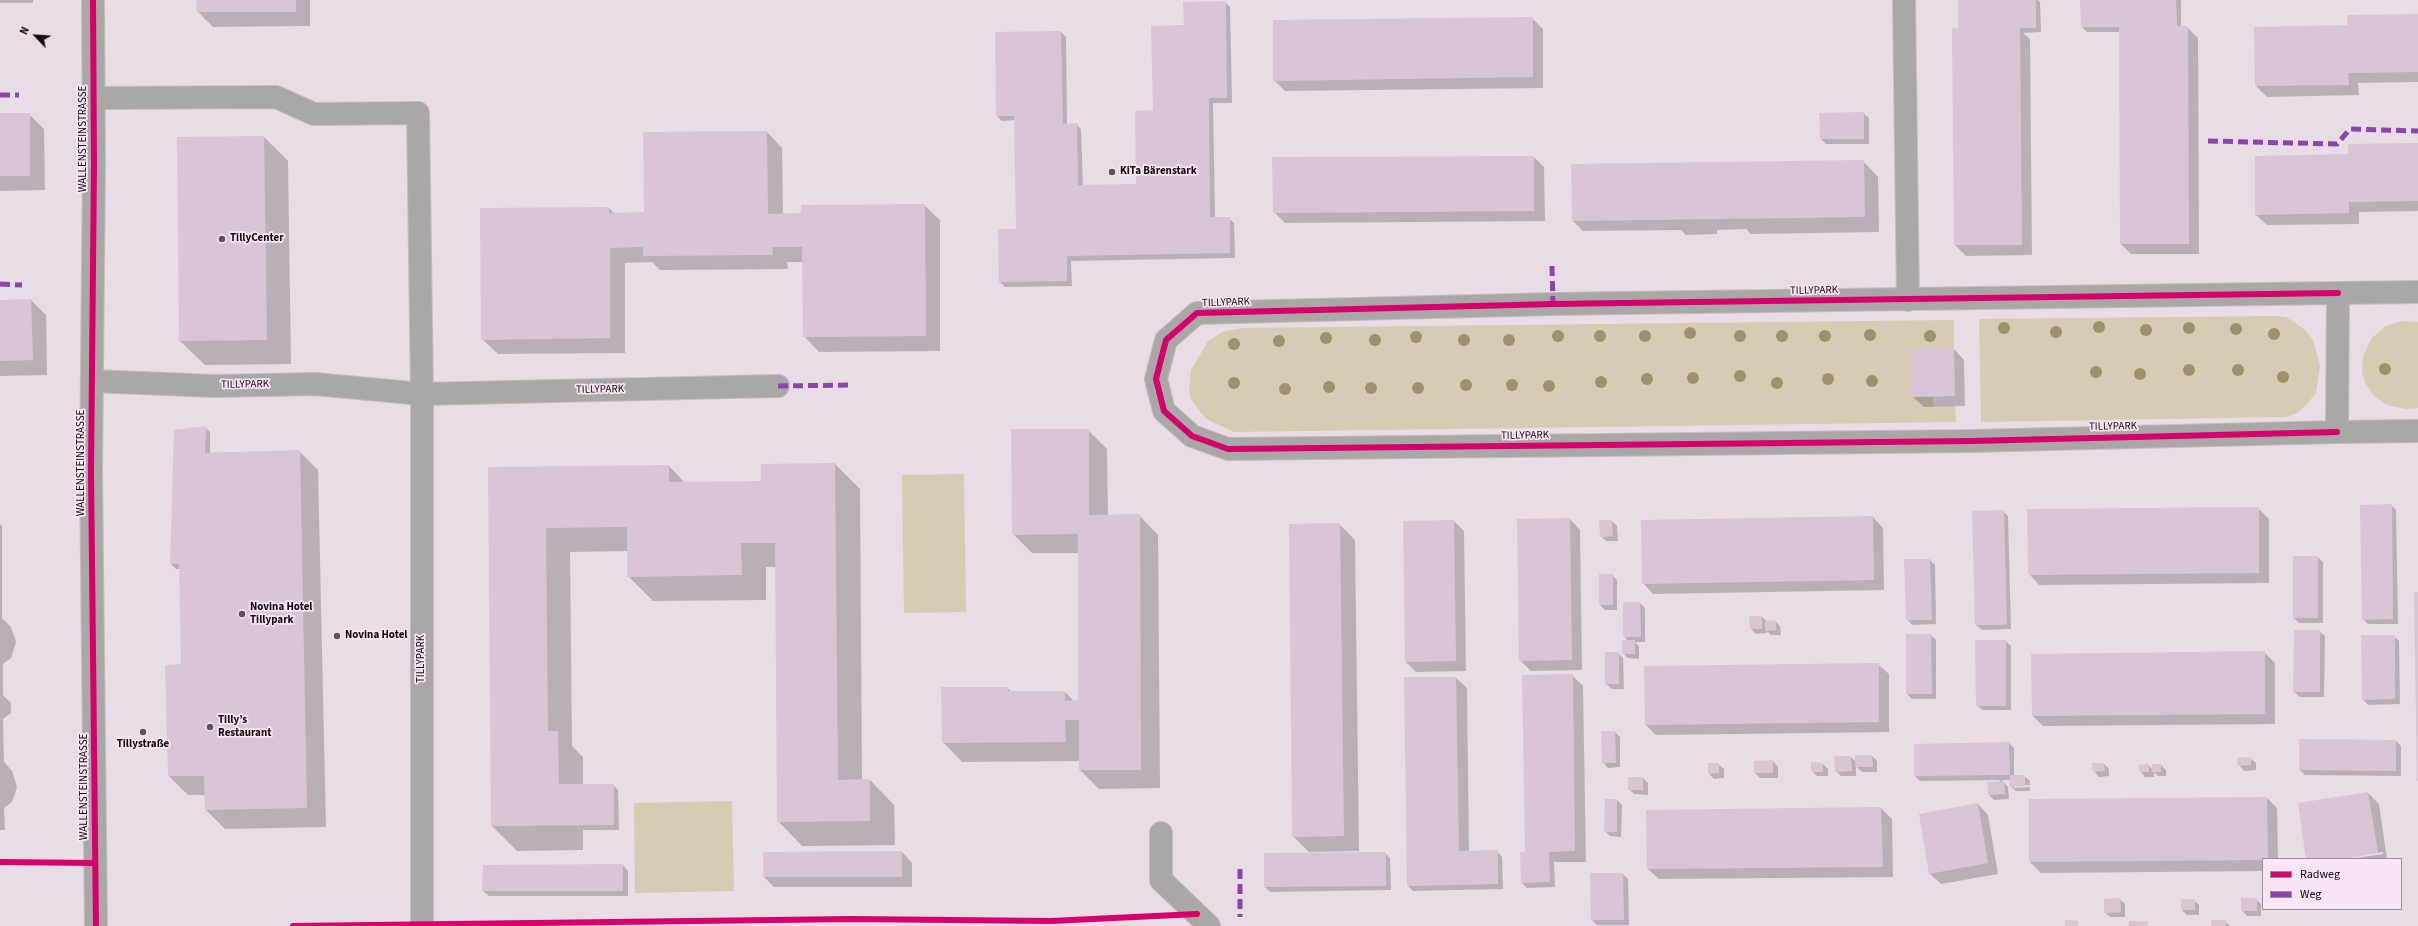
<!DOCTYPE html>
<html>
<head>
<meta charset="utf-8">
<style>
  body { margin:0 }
  #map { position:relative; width:2418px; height:926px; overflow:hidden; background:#e8dce5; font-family:"Source Sans 3",sans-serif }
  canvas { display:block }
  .legend { position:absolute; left:2262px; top:858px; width:140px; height:52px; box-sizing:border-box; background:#fae5f5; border:1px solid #9d8d99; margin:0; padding:5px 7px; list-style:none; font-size:12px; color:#110a10 }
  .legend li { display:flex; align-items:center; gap:8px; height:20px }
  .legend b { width:20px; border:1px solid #9d8d99 }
  .north { position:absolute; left:16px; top:16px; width:40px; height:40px; -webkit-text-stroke:3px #fae5f5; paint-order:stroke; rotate:295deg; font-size:11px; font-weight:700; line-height:16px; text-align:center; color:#110a10 }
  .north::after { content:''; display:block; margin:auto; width:14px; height:18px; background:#110a10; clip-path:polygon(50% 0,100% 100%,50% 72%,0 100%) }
</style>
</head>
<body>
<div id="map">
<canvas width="2418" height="926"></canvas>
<ul class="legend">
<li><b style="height:5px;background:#d6006c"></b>Radweg</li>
<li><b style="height:5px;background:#8e44ad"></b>Weg</li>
</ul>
<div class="north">N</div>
</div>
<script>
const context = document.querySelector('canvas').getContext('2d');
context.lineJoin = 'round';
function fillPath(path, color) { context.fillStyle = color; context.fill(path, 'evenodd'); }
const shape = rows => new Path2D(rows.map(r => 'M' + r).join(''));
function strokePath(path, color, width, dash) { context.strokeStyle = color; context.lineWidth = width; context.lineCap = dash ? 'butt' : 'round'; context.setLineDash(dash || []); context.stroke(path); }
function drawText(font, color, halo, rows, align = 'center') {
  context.font = font + ' "Source Sans 3",sans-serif'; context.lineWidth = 3.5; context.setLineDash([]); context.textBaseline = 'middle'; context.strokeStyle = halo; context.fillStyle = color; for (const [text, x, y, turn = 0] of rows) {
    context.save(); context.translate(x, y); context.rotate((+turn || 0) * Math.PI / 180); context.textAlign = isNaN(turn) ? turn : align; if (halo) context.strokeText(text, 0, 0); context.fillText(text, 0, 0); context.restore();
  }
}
fillPath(shape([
  [2274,316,2286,317,2305,330,2313,340,2320,365,2316,393,2307,404,2297,413,2286,417,1981,422,1979,319],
  [1954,320,1954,348,1912,349,1912,397,1933,397,1934,407,1955,406,1956,422,1234,432,1206,419,1192,401,1189,392,1191,370,1208,341,1224,331,1245,328],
  [2401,321,2418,322,2418,408,2406,409,2387,405,2374,396,2365,382,2362,372,2363,357,2371,339,2386,326],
  [964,474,966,612,904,613,902,475],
  [732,801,734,891,635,893,634,803]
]), '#d5ccb3');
fillPath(shape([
  [0,0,33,0,33,3,0,3],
  [197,0,310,0,310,26,213,27,198,12],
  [1959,0,2038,0,2040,2,2041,32,2023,33,2030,39,2032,255,1966,256,1955,245],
  [2081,0,2181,0,2181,27,2187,27,2198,38,2199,254,2131,254,2121,244,2120,32,2087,32,2082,27],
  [1225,2,1230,7,1232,103,1213,103,1215,218,1229,218,1234,223,1235,258,1071,261,1072,286,1005,287,1000,282,1017,230,1016,120,1002,121,997,116,1061,32,1066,37,1067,124,1076,124,1081,129,1083,186,1137,185,1154,111,1185,26],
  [2418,15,2418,82,2358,83,2359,95,2267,97,2256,86,2255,28,2348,26],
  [1532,18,1543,29,1543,88,1285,91,1274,80],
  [1863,113,1869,118,1869,144,1826,144,1821,139],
  [0,114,29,114,44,129,45,190,0,191],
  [767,132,782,148,783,215,924,205,940,220,940,351,819,352,804,336,804,262,787,262,788,269,660,270,652,262,625,263,625,353,498,354,482,339,609,208,614,213,645,213],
  [264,137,288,161,291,364,205,365,180,341],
  [2418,144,2418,211,2359,212,2359,224,2267,225,2256,215,2349,155],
  [1534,157,1544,167,1545,221,1285,223,1274,212],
  [1863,161,1878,177,1879,232,1751,234,1746,229,1717,230,1717,234,1686,235,1681,230,1583,231,1573,221],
  [31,300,46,315,47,375,0,376,0,301],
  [1954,349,1964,360,1965,406,1924,407,1913,397],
  [205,427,210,432,210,453,299,451,318,470,326,827,225,829,206,810,205,795,188,795,169,776,166,666,182,665,180,569,176,569,171,564],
  [1088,430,1107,449,1108,516,1139,515,1158,535,1160,788,1099,789,1080,770,1080,761,962,762,943,742,1007,688,1012,692,1065,692,1074,701,1079,701,1079,553,1032,553,1013,534],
  [835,464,860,489,862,780,870,780,894,805,895,845,802,846,778,821,776,567,766,567,766,600,653,601,628,576,628,551,570,552,572,746,583,757,583,785,613,785,618,790,619,830,583,830,583,850,517,851,492,826,489,468,669,466,685,483,762,482],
  [2391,505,2396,510,2398,624,2368,624,2363,619],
  [2258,508,2269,519,2269,583,2039,585,2029,574],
  [2003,511,2008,516,2011,629,1982,630,1976,625],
  [1873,517,1883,528,1884,590,1653,594,1643,583],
  [1570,519,1580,530,1582,670,1531,671,1520,660],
  [1454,521,1464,531,1466,671,1416,672,1406,662],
  [1600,521,1612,521,1617,526,1618,541,1606,541,1601,536],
  [0,524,2,526,2,618,11,627,16,642,11,658,3,664,3,695,11,703,11,713,3,719,4,762,12,771,17,787,12,802,4,808,5,830,0,830],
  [1339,524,1355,540,1359,851,1309,852,1293,836],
  [2318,557,2323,562,2323,623,2299,623,2294,618],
  [1930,560,1935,565,1936,624,1912,625,1907,619],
  [1600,575,1612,575,1617,580,1617,610,1605,610,1600,605],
  [1640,603,1645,608,1645,642,1635,642,1639,646,1639,659,1628,658,1623,653,1628,641,1624,636],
  [1762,617,1767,621,1775,621,1780,626,1781,635,1771,635,1767,631,1767,633,1756,634,1751,629],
  [2319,631,2325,636,2324,697,2300,697,2294,692],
  [1907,635,1931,635,1936,640,1936,699,1912,699,1907,694],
  [2394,636,2399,641,2400,704,2368,705,2363,699],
  [2006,641,2011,646,2011,710,1982,710,1977,705],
  [2264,652,2275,663,2275,724,2043,726,2033,716],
  [1618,653,1623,658,1624,689,1612,689,1606,684],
  [1878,664,1889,674,1889,732,1656,735,1646,725],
  [1572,675,1583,686,1586,862,1554,862,1555,887,1527,888,1522,883,1526,853],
  [1456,678,1467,688,1469,852,1497,851,1502,857,1503,889,1413,891,1408,886],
  [1615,732,1620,737,1620,767,1608,768,1603,762],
  [2396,741,2401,746,2401,776,2305,775,2300,770],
  [2009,743,2014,748,2014,776,2024,776,2030,781,2030,785,2014,786,2014,788,2030,787,2030,791,2016,791,2010,786,2010,780,2002,780,2008,787,2009,799,1994,800,1989,795,2000,780,1920,781,1915,776],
  [1856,756,1872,756,1877,761,1877,772,1862,772,1856,766,1856,776,1841,776,1836,771,1851,757,1856,762],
  [2250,758,2256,763,2256,770,2244,771,2239,765],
  [1773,761,1778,767,1778,778,1760,778,1755,773],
  [1718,764,1724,769,1724,778,1714,779,1709,774],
  [1823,764,1828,769,1828,776,1817,776,1812,771],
  [2104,764,2109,769,2109,776,2099,777,2094,771],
  [2148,765,2153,770,2161,765,2166,770,2166,776,2158,776,2154,772,2154,777,2145,777,2140,771],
  [1643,778,1648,783,1648,795,1634,794,1629,789],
  [2368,793,2379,804,2387,859,2350,859,2383,854,2383,852,2337,859,2307,859],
  [2267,798,2277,808,2278,859,2263,859,2263,871,2041,873,2030,862],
  [1617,800,1622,805,1621,837,1610,836,1605,831],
  [1978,804,1988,815,1998,874,1941,884,1930,874],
  [1881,808,1892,819,1893,877,1659,879,1648,869,1647,811],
  [902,852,912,863,912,887,774,887,764,877],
  [1385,853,1390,858,1391,890,1270,892,1265,887],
  [623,865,628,871,628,896,489,896,483,891,484,866],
  [1623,874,1628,879,1629,925,1597,925,1592,920],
  [2119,899,2125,904,2125,917,2110,917,2105,912],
  [2256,899,2261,904,2261,916,2247,916,2242,910],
  [2182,900,2194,900,2199,905,2199,915,2187,915,2182,910],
  [2225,921,2230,926,2212,926]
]), '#0003');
fillPath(shape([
  [196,0,296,0,296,12,197,12],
  [1958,0,2036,0,2036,28,2020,28,2022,245,1954,245,1952,28,1958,28],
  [2080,0,2176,0,2177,26,2188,26,2189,244,2120,244,2119,27,2081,27],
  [1226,1,1227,98,1209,98,1210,217,1230,217,1230,253,1067,256,1067,281,999,282,998,229,1016,229,1014,116,996,116,995,32,1061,31,1063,124,1077,123,1078,185,1136,184,1135,111,1153,110,1151,26,1184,25,1183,2],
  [2418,14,2418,72,2348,73,2349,85,2255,86,2254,27,2347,25,2347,15],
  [1533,17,1533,77,1273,81,1273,20],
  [1864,112,1864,139,1820,139,1819,113],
  [0,113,30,113,30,176,0,176],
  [767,131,768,214,801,213,801,205,925,204,926,336,803,337,802,247,772,247,773,255,643,256,643,247,610,248,610,338,481,340,480,208,609,207,609,213,644,212,643,132],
  [264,136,267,340,179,341,177,137],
  [2418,143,2418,201,2349,202,2349,213,2255,215,2255,156,2348,154,2348,144],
  [1534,156,1534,211,1273,213,1272,157],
  [1864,160,1865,217,1572,221,1571,164],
  [31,299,33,360,0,361,0,300],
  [1954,348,1955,396,1912,397,1912,349],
  [206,426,205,453,300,450,307,808,205,810,204,776,168,776,165,665,181,664,179,564,170,564,174,430],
  [1011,429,1089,429,1089,515,1140,514,1141,770,1079,770,1079,720,1065,720,1066,742,942,743,941,687,1008,687,1008,691,1065,691,1065,701,1078,700,1078,534,1012,535],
  [835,463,838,780,870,779,870,821,777,822,775,543,741,543,742,575,627,577,627,527,546,528,548,731,558,731,559,784,614,784,614,825,491,826,488,467,669,465,669,482,761,481,761,464],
  [2392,504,2393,619,2362,620,2360,505],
  [2259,507,2259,573,2028,575,2027,509],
  [2004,510,2007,625,1975,625,1972,511],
  [1873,516,1874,580,1642,584,1641,520],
  [1570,518,1572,660,1519,661,1517,519],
  [1454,520,1456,661,1405,662,1403,521],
  [1599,520,1612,520,1613,536,1600,537],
  [1340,523,1344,836,1292,837,1289,524],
  [2293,556,2318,556,2318,618,2293,618],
  [1904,559,1930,559,1932,620,1906,620],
  [1599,574,1613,574,1613,605,1599,605],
  [2414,592,2418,592,2418,781,2417,781],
  [1623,602,1640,602,1641,637,1623,637],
  [1749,616,1762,616,1762,629,1750,629],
  [1776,620,1776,630,1765,631,1765,621],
  [2294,630,2320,630,2320,692,2293,692],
  [1906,634,1931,634,1932,694,1906,694],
  [2361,635,2395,635,2395,699,2362,700],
  [1622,640,1635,640,1635,654,1622,654],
  [1975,640,2006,640,2006,706,1976,706],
  [2265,651,2265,714,2032,716,2031,654],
  [1605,652,1619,652,1619,684,1605,684],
  [1879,663,1879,722,1645,725,1644,666],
  [1573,674,1575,851,1549,852,1550,882,1521,883,1520,852,1525,852,1522,675],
  [1404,677,1456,677,1459,851,1498,850,1498,884,1407,886],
  [1601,731,1615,731,1616,763,1602,763],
  [2299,739,2396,740,2396,771,2299,770],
  [2009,742,2010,775,1914,776,1914,744],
  [1855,755,1872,755,1873,767,1855,767],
  [1834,756,1851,756,1852,771,1835,772],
  [2251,757,2251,765,2238,766,2237,758],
  [1773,760,1773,773,1754,773,1754,761],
  [1811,762,1823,763,1823,772,1811,772],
  [1708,763,1719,763,1719,773,1708,774],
  [2092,763,2104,763,2105,771,2093,772],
  [2149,764,2149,772,2139,772,2139,765],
  [2152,764,2161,764,2161,772,2152,772],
  [2010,775,2025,775,2025,786,2009,787],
  [1628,777,1643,777,1643,790,1628,790],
  [2004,781,2005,794,1988,795,1987,782],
  [2368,792,2378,853,2344,859,2306,859,2298,803],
  [2267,797,2268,859,2263,860,2029,862,2029,799],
  [1605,799,1617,799,1617,832,1604,832],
  [1978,803,1988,863,1929,874,1919,814],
  [1881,807,1883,867,1647,869,1646,810],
  [902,851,902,877,763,877,763,852],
  [1386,852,1386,886,1264,887,1264,853],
  [623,864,623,891,482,891,483,865],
  [1590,873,1623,873,1624,920,1591,920],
  [2120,898,2121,912,2104,913,2104,899],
  [2241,898,2257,898,2257,911,2241,911],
  [2181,899,2195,899,2195,910,2181,910],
  [2065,920,2078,921,2078,926,2065,926],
  [2211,920,2226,920,2226,926,2211,926],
  [2129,921,2148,921,2148,926,2129,926]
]), '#d9c5d5');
const minor = shape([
  [93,0,94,164,91,471,96,926],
  [1904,0,1908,300],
  [94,98,276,97,314,114,418,113,422,394,422,924],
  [2418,292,2338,293,2337,432,2418,431],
  [92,381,215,386,315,384,422,394,778,386],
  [2337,432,1972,441,1228,449,1192,436,1164,411,1156,379,1166,340,1197,313,1553,304,2338,293],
  [1161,833,1161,880,1209,926]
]);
strokePath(minor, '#c5bbc2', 24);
strokePath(minor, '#aaa8a7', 22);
strokePath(shape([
  [0,95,19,95],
  [2208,141,2337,144,2350,129,2418,131],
  [1552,266,1553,304],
  [0,284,22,285],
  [778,386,852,385],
  [1240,869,1240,917]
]), '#8e44ad', 5, [10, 5]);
strokePath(shape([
  [93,0,94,164,91,471,96,926],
  [2337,432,1972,441,1228,449,1192,436,1164,411,1156,379,1166,340,1197,313,1553,304,2338,293],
  [0,862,95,863],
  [293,926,852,919,1051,921,1197,914]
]), '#d6006c', 6);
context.fillStyle = '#9e926e';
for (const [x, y] of [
  [2099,327],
  [2004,328],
  [2189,328],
  [2236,329],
  [2146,330],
  [2056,332],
  [1690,333],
  [2274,334],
  [1870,335],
  [1558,336],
  [1600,336],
  [1645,336],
  [1740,336],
  [1782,336],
  [1825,336],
  [1930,336],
  [1416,337],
  [1326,338],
  [1375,340],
  [1464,340],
  [1509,340],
  [1279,341],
  [1234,344],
  [2385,369],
  [2189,370],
  [2238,370],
  [2096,372],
  [2140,374],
  [1740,376],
  [2283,377],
  [1693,378],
  [1647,379],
  [1828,379],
  [1872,381],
  [1601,382],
  [1234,383],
  [1777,383],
  [1466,385],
  [1512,385],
  [1549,386],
  [1329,387],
  [1371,388],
  [1418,388],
  [1285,389]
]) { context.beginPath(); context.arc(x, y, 6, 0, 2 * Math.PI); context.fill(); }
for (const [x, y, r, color] of [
  [1112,172,4,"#5c545b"],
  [222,239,4,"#5c545b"],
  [242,614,4,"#5c545b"],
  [337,636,4,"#5c545b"],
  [210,727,4,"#5c545b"],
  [143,732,4,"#5c545b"]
]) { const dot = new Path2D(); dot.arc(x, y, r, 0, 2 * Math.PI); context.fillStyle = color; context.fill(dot); strokePath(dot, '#fae5f5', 1.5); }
drawText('11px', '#110a10', '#fae5f5', [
  ["WALLENSTEINSTRASSE",84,139,-90],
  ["TILLYPARK",1814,291,-1],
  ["TILLYPARK",1226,303,-2],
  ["TILLYPARK",245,385,-1],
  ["TILLYPARK",600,390,-1],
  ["TILLYPARK",2113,427,-1],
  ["TILLYPARK",1525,436,-1],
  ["WALLENSTEINSTRASSE",82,463,-90],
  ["TILLYPARK",422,659,-90],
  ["WALLENSTEINSTRASSE",85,787,-90]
]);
drawText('bold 11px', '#110a10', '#fae5f5', [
  ["KiTa Bärenstark",1120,172],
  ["TillyCenter",230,239],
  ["Novina Hotel",250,608],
  ["Tillypark",250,621],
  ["Novina Hotel",345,636],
  ["Tilly’s",218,721],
  ["Restaurant",218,734],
  ["Tillystraße",143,745,"center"]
], 'left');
</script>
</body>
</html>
